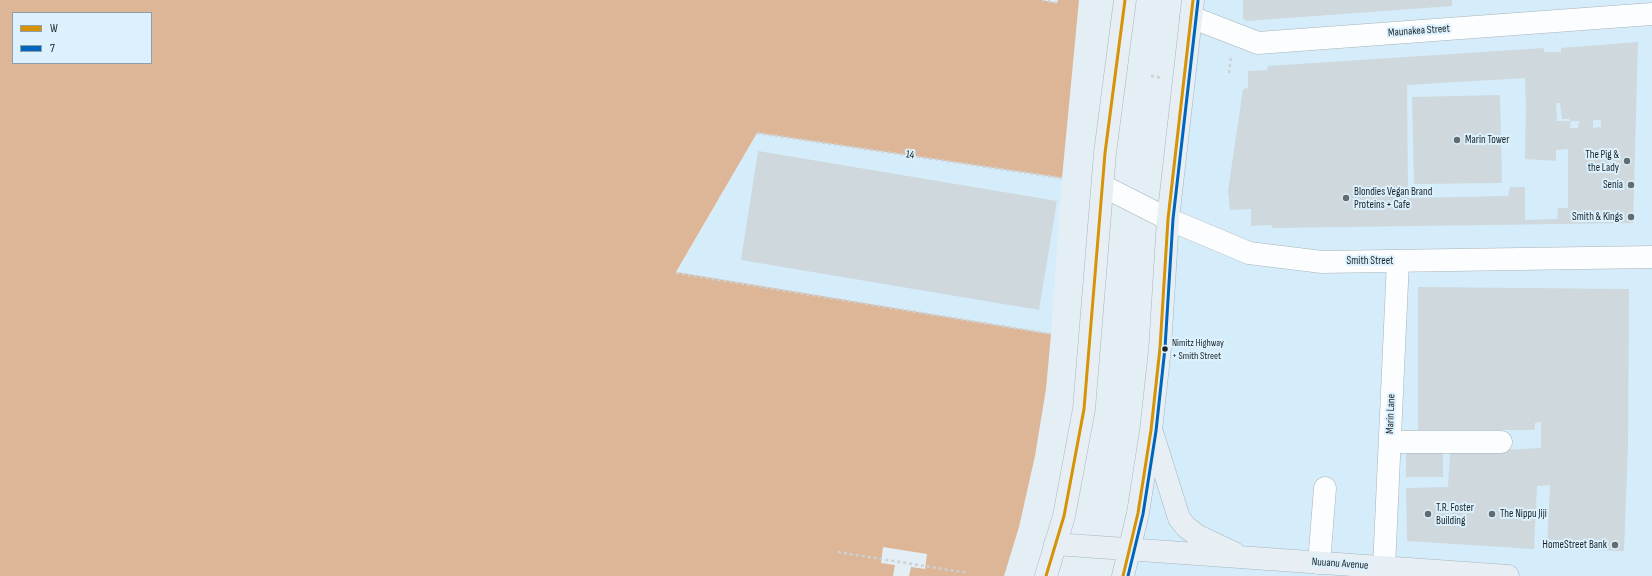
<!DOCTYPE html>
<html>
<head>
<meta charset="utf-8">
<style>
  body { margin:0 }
  #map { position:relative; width:1652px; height:576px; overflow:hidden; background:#e4eff5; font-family:"Sofia Sans Condensed",sans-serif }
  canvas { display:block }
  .legend { position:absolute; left:12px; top:12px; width:140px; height:52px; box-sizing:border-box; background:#dcf1fd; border:1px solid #8f9fa9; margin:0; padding:5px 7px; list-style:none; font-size:12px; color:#1b252a }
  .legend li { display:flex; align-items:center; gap:8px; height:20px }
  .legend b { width:20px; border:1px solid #8f9fa9 }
</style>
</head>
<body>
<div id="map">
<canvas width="1652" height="576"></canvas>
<ul class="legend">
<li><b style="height:5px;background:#d69306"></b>W</li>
<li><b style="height:5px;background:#0065bd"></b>7</li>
</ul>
</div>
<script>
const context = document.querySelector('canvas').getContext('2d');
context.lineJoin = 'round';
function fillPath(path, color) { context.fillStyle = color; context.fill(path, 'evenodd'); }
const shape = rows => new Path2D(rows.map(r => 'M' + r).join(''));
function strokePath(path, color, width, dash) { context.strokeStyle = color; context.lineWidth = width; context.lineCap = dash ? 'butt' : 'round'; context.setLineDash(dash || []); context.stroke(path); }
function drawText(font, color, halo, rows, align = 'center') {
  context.font = font + ' "Sofia Sans Condensed",sans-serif'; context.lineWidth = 4; context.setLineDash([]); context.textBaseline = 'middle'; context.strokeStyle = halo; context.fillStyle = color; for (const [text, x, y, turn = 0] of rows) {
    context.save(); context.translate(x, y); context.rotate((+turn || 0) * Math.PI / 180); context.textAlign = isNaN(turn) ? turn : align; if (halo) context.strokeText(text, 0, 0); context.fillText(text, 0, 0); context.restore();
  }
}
fillPath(shape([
  [1195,0,1652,0,1652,576,1122,576],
  [757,133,1062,178,1051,334,676,273]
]), '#d5edfa');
fillPath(shape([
  [0,0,1042,0,1057,3,1058,0,1079,0,1062,178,757,133,676,272,1051,334,1046,389,1035,456,1019,527,1004,576,909,576,911,567,925,569,927,554,883,547,881,563,895,565,893,576,0,576],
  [13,13,151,13,151,63,13,63]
]), '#dcb697');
fillPath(shape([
  [1243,0,1452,0,1452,6,1247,21,1243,19],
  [1638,42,1633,223,1272,228,1272,225,1251,226,1251,209,1230,210,1228,191,1243,89,1248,88,1248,71,1267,70,1268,66,1544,48,1544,52,1561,52,1561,48],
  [1525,78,1526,105,1525,159,1556,161,1556,150,1568,149,1568,208,1558,208,1557,219,1525,220,1525,187,1510,187,1508,196,1408,198,1407,85],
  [1556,103,1560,103,1562,119,1569,119,1571,121,1579,121,1578,128,1570,128,1571,121,1557,121],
  [1593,120,1601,120,1601,127,1593,128],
  [1500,95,1502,183,1414,184,1412,97],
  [758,151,1057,201,1039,310,741,260],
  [1418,287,1629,289,1628,446,1624,551,1547,549,1550,485,1537,486,1534,549,1407,541,1406,488,1448,487,1450,453,1541,448,1541,422,1535,423,1535,430,1418,430],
  [1443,452,1443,477,1406,477,1406,453]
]), '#ced8dd');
const minor = shape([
  [1191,17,1258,43,1652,14],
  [1103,186,1168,219,1249,253,1322,262,1652,257],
  [1390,442,1501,442],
  [1319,563,1325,488],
  [1384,567,1398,261]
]);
const major = shape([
  [1153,435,1179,518,1186,527,1198,536,1234,553],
  [1055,544,1508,576],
  [1046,576,1064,516,1084,409,1105,153,1125,0],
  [1123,576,1138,513,1151,430,1160,348,1168,219,1193,0]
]);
strokePath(minor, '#a9b2b8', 23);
strokePath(major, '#a4b6bf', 23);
strokePath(shape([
  [1042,0,1057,3],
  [1229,73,1231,58],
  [1151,76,1162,78],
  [757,133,1062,178],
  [676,273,1051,334],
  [838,552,968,573]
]), '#ced1d3', 2.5, [3, 3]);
strokePath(minor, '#fbfdfe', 22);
strokePath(major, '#e7eff4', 22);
strokePath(shape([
  [1046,576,1064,516,1084,409,1105,153,1125,0],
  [1123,576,1138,513,1151,430,1160,348,1168,219,1193,0]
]), '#d69306', 3);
strokePath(shape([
  [1128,576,1143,514,1156,431,1165,348,1173,219,1198,1]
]), '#0065bd', 3);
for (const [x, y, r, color] of [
  [1457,140,4,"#616c71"],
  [1627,161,4,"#616c71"],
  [1631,185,4,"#616c71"],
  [1346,198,4,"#616c71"],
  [1631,217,4,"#616c71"],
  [1165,349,3.5,"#1b252a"],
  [1428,514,4,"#616c71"],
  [1492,514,4,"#616c71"],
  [1615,545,4,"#616c71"]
]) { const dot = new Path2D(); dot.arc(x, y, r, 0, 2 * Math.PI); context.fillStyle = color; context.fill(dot); strokePath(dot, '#dcf1fd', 1.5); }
drawText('10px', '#1b252a', '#dcf1fd', [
  ["Nimitz Highway",1172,343],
  ["+ Smith Street",1172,356]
], 'left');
drawText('11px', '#1b252a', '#dcf1fd', [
  ["Maunakea Street",1419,31,-4],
  ["14",910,155,8],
  ["Smith Street",1370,261],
  ["Marin Lane",1391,414,-88],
  ["Nuuanu Avenue",1340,564,4]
]);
drawText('11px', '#1b252a', '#dcf1fd', [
  ["Marin Tower",1465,140],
  ["The Pig &",1619,155,"right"],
  ["the Lady",1619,168,"right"],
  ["Senia",1623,185,"right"],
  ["Blondies Vegan Brand",1354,192],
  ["Proteins + Cafe",1354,205],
  ["Smith & Kings",1623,217,"right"],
  ["T.R. Foster",1436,508],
  ["Building",1436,521],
  ["The Nippu Jiji",1500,514],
  ["HomeStreet Bank",1607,545,"right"]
], 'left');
</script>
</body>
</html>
